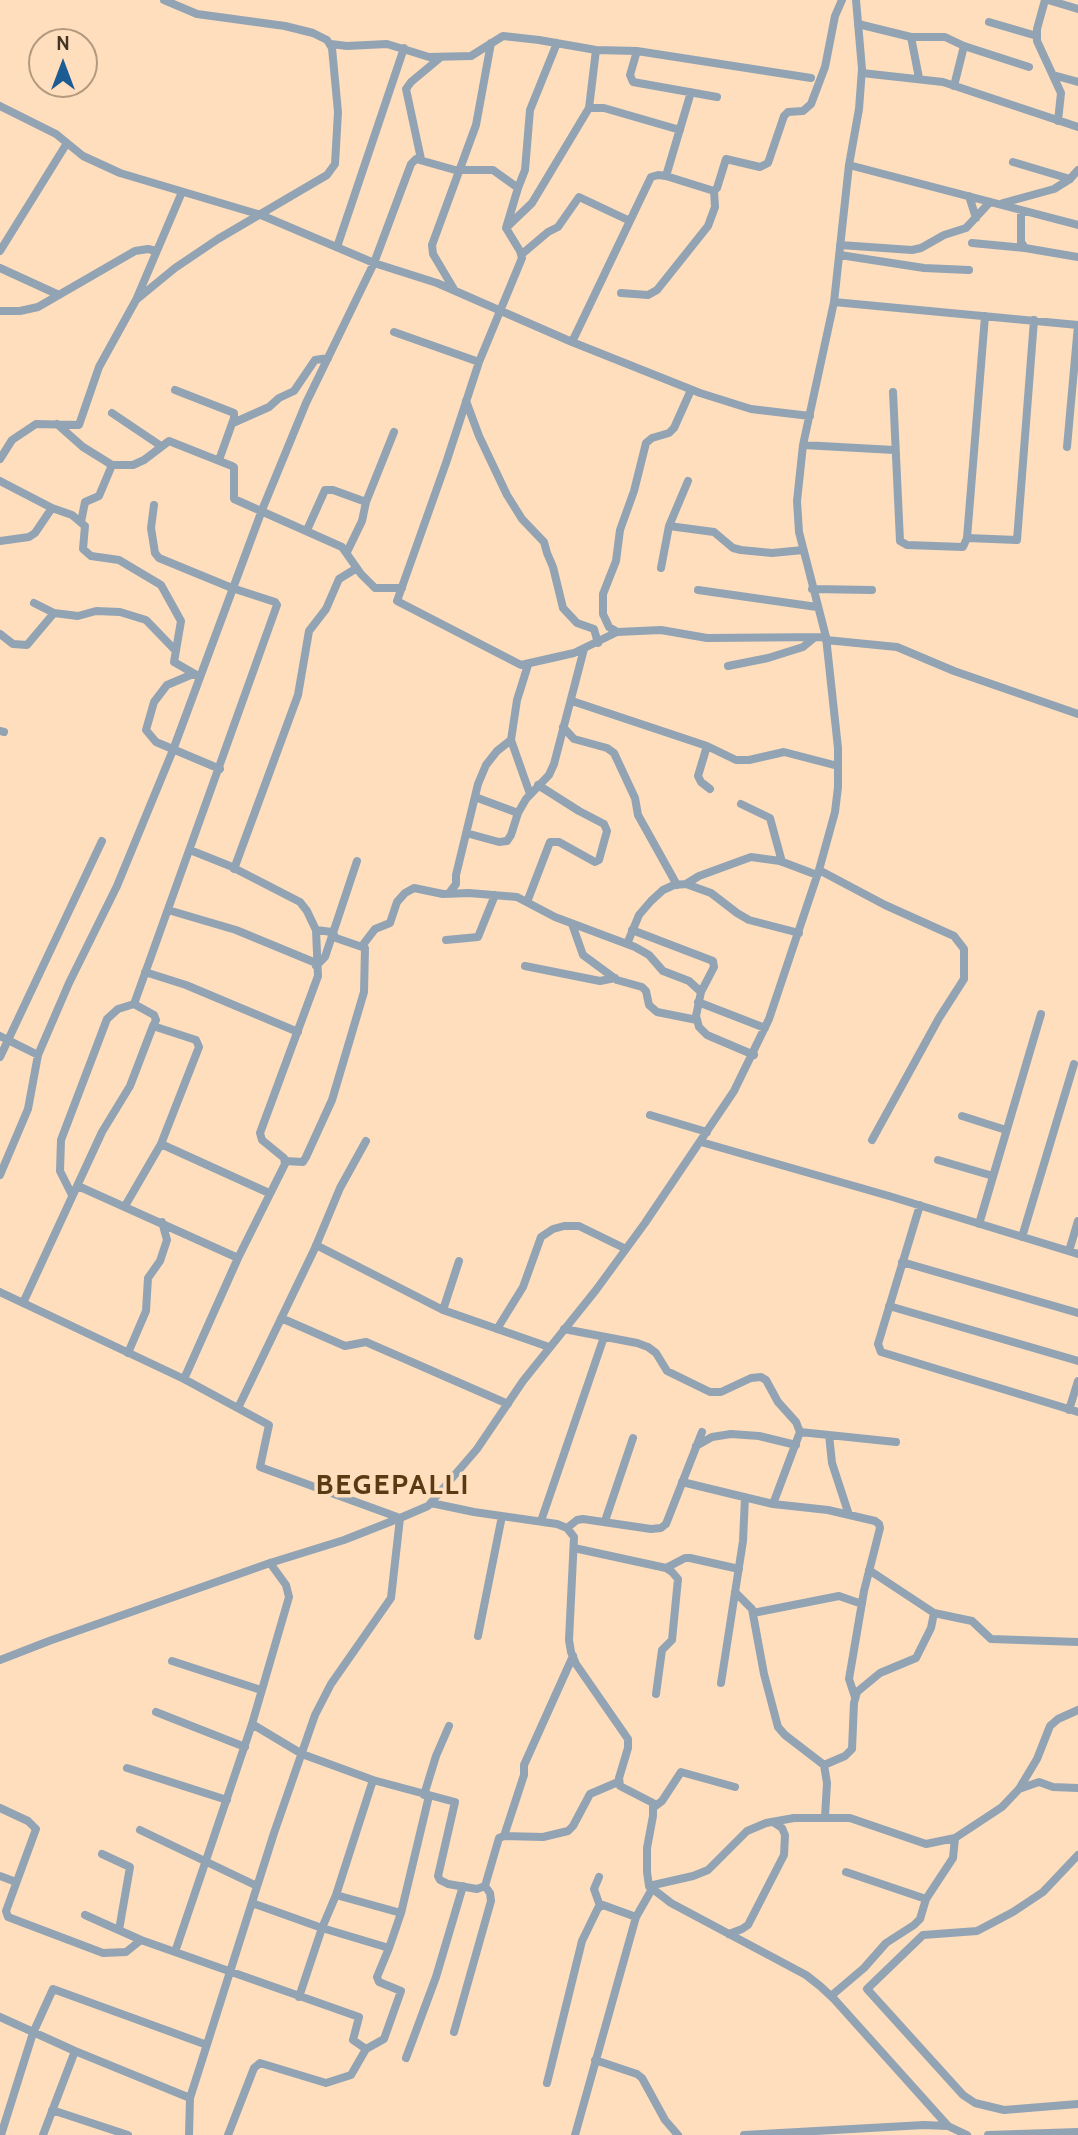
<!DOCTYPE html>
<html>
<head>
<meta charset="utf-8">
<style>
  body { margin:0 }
  #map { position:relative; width:1078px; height:2135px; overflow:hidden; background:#fedebd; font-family:Cabin,sans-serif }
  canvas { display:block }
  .north { position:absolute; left:28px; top:28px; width:70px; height:70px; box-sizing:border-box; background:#fedebd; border:2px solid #b39a7f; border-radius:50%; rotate:0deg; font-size:19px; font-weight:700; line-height:28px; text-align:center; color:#433423 }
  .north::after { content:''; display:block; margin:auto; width:24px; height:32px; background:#1d5c92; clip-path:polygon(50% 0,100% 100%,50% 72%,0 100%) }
</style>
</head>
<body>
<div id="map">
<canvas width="1078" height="2135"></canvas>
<div class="north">N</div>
</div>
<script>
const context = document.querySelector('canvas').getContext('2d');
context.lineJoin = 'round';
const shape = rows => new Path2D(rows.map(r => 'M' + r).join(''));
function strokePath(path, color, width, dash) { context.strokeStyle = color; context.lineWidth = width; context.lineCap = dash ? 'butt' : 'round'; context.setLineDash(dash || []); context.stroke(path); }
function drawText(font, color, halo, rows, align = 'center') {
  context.font = font + ' Cabin,sans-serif'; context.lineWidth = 7; context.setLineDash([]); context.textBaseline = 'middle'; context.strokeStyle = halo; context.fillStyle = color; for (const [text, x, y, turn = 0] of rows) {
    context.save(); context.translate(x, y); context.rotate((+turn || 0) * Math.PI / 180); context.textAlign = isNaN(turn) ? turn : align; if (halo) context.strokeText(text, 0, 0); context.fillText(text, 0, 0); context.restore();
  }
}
strokePath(shape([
  [1045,0,1037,29,1037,41,1061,93,1058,121],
  [1048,0,1078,9],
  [989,22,1037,36],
  [858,24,911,37,945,37,964,46,1029,67],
  [911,37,919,78],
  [331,44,347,46,387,44,429,57,471,56,503,36,539,40,596,50,637,51,811,78],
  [637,51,630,75,633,82,717,97],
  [862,73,943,82,1078,127],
  [1053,75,1078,82],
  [954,86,964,46],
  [0,106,56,134,83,156,120,173,261,215,374,263,437,283,572,342,700,393,751,409,810,416],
  [589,108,596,50],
  [421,159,406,89,411,82,441,57],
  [1013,162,1070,179],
  [849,165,1078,225],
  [666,176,691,92],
  [518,188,525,170,530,110,557,43],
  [969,196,976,218],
  [1003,203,1054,189,1070,179,1078,170],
  [1021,210,1021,242,1025,248,1078,257],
  [508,226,532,203,589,108,604,108,680,130],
  [972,243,1025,248],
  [840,245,912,250,921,248,944,235,966,228,990,202],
  [337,247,404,48],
  [0,251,67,143],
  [522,254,548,232,558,227,579,197,630,221],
  [840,255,924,268,969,270],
  [0,268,59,295],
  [455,291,433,254,432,245,476,125,491,43],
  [621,293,648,295,657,290,708,226,715,207,714,191],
  [136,300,175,268,218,239,327,175,335,164,338,112,332,48,327,40,313,33,285,26,197,14,164,0],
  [834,302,1078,325],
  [0,311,20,311,38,307,135,251,148,249,156,251],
  [394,332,479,362],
  [572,342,651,177,658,175,666,176,714,191,717,188,726,159,760,167,768,163,784,116,788,112,803,111,811,104,825,67,835,16,842,0],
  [175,390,234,413,234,418,219,460],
  [893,392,900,541,907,545,963,547,967,538,985,316],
  [466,401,479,436,507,495,522,519,544,542,547,553,553,567,563,608,577,623,594,629,598,643],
  [112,413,161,446],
  [233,423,269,407,279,398,294,391,315,360,328,358],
  [57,424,83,447,112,465],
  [803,445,894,450],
  [1067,447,1078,325],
  [0,459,12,440,36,424,79,425,99,367,136,300,182,192],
  [0,481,52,508],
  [81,522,85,502,99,496,112,465,133,465,144,460,169,441,232,466,234,467,234,499,342,547,361,574,375,588,402,588],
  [669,526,714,532,733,548,741,550,772,553,803,550],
  [307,530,325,490,333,490,366,502],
  [967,538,1017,540,1034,320],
  [0,541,29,537,35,533,52,508,72,515,85,526,83,549,91,556,119,560,161,585,181,621,174,662,200,677],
  [347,552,362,521,366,502,394,432],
  [661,568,669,526,688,481],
  [812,589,872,590],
  [698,590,817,607],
  [34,603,54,613,78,616,96,611,120,612,146,620,175,650],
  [617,632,609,627,603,614,603,594,616,561,620,530,634,491,646,443,652,438,669,433,674,428,691,390],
  [0,634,13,644,27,645,54,613],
  [826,640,897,647,954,671,1078,714],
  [528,665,517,700,511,740,530,794],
  [728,666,768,658,803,647,814,638],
  [193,674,167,685,154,702,146,730,156,742,220,769],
  [572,701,707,746,736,760,749,760,784,752,838,766],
  [563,727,574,739,607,748,614,753,635,798,638,815,677,885],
  [0,731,4,732],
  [707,746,698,776,701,782,710,789],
  [475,797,518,813],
  [741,804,770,818,782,862],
  [466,833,499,842,507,841,511,835,518,813,526,799,549,775,554,764,584,649],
  [234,869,298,695,309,631,326,609,339,579,357,568],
  [819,870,885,905,954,936,964,949,964,979,939,1018,872,1140],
  [686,884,699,876,751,857,780,861,817,875],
  [450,892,456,884,456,875,478,784,486,765,497,751,511,740],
  [527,902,550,842,559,842,595,862,599,860,607,831,604,824,579,811,538,785],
  [168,910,236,930,316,963],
  [572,924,583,955,617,980,642,987,646,991,649,1005,657,1012,697,1020],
  [632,930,713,961,714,967,701,992],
  [446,940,478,937,495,895],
  [627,944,639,915,651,901,663,890,674,885,686,884,711,893,737,913,749,920,799,933],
  [362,946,375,929,390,923,397,902,405,893,414,888,443,894,469,893,517,897,555,917,635,947,649,955,663,971,689,981,701,992,696,1016,699,1027,707,1035,754,1055],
  [316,966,325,957,357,861],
  [525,966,600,981,615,978],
  [145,972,186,985,298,1032],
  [698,1002,765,1028],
  [134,1004,277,605,275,602,232,588,159,558,155,553,151,528,154,505],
  [0,1036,38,1055],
  [0,1057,102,841],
  [650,1115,707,1132],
  [962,1116,1006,1130],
  [701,1142,889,1196,1078,1254],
  [161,1144,269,1193],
  [938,1160,993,1176],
  [285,1161,303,1162,306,1157,332,1100,364,992,365,948,336,938,332,932,316,930],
  [0,1175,28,1109,38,1055,69,983,117,886,173,750,262,510,306,403,374,263,411,164,416,159,455,170,493,170,518,188,506,228,520,251,522,258,479,362,446,463,397,601,521,665,574,653,617,632,661,630,707,638,826,637],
  [78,1186,238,1258],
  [920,1205,878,1344,881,1352,1078,1412],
  [125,1206,161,1144,199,1047,196,1040,153,1026],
  [979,1224,1041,1014],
  [1022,1237,1074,1064],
  [316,1245,443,1310,549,1347],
  [1069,1251,1078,1221],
  [902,1262,1078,1313],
  [0,1292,184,1379,269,1425,260,1467,400,1518],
  [23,1303,102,1132,130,1086,153,1026,156,1020,154,1015,134,1004,118,1009,107,1019,61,1140,60,1171,72,1195],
  [889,1306,1078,1361],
  [443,1310,459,1261],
  [281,1318,345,1346,366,1342,508,1404],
  [497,1329,523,1287,541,1237,553,1229,564,1226,579,1226,626,1249],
  [564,1329,637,1343,648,1347,656,1353,667,1371,710,1392,721,1392,751,1378,761,1377,766,1380,778,1402,796,1422,800,1432,773,1504],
  [128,1353,146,1311,148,1278,160,1261,167,1240,162,1222],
  [184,1379,238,1258,285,1164,284,1158,262,1140,260,1133,318,976,316,930,307,911,300,902,230,866,190,850],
  [238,1408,315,1248,340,1188,366,1141],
  [1069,1410,1078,1381],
  [800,1432,896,1442],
  [829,1435,832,1463,849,1515],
  [696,1446,712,1437,731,1434,759,1436,796,1445],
  [682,1482,773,1504,828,1510,875,1521,879,1524,880,1528,864,1591,849,1679,855,1697],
  [431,1503,474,1512,557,1524,567,1528,574,1537,569,1640,571,1652,576,1664,628,1739,628,1748,619,1778,620,1786,653,1803,653,1816,647,1848,647,1872,649,1886,671,1903,806,1975,820,1986,834,1999,948,2126,967,2135],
  [541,1521,604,1337],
  [605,1521,633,1438],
  [567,1528,577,1520,583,1519,651,1529,661,1528,666,1524,702,1432],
  [574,1548,666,1568,672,1572,678,1579,672,1640,662,1650,656,1694],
  [666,1568,685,1558,690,1558,739,1569],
  [869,1570,934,1613,972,1621,991,1639,1078,1642],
  [735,1592,752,1609,764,1674,778,1727,785,1735,824,1765,827,1783,825,1817],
  [753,1613,839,1596,862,1604],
  [478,1636,502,1516],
  [0,1660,49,1641,270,1563,344,1540,400,1518],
  [172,1661,261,1690],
  [721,1683,743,1541,745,1497],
  [156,1712,245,1747],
  [252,1724,302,1754,373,1780,455,1802,438,1876,440,1880,448,1884,477,1889,485,1886,499,1838,504,1836,543,1837,568,1831,573,1826,590,1794,618,1782],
  [824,1765,845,1756,852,1749,854,1703,857,1692,880,1673,916,1658,931,1628,934,1613],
  [127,1768,227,1800],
  [1019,1789,1039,1782,1053,1787,1078,1788],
  [424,1795,436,1756,449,1726],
  [654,1807,662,1801,681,1772,735,1787],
  [0,1808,28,1821,36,1829,6,1911,8,1917,103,1953,126,1952,141,1940],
  [140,1830,257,1886],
  [504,1836,524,1775,524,1765,573,1656],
  [102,1854,130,1867,119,1930],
  [1078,1855,1043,1892,1013,1912,977,1931,923,1935,867,1989,963,2095,975,2103,1004,2110,1078,2104],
  [846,1872,926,1899],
  [0,1876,16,1882],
  [599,1877,594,1889,600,1906],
  [649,1886,693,1876,708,1870,747,1831,766,1823,794,1818,850,1818,926,1844,955,1838,1002,1807,1019,1789,1037,1759,1050,1726,1058,1719,1078,1710],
  [252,1903,322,1928,389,1948],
  [401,1913,429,1796],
  [85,1915,141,1940,359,2017,353,2040,366,2049],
  [729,1934,742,1929,748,1925,784,1855,785,1835,782,1828,773,1822],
  [175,1952,252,1724,289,1597,286,1585,270,1563],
  [831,1996,864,1968,886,1943,914,1925,920,1919,926,1899,953,1858,955,1838],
  [299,1997,322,1928,336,1895,373,1780],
  [0,2017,75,2051,190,2098],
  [454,2032,491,1901,490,1893,485,1886],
  [406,2058,436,1977,463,1886],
  [595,2060,637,2074,642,2078,665,2120,678,2135],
  [547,2083,582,1941,598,1908,603,1905,636,1917],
  [52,2110,128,2135],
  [1,2135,33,2033,53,1989,207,2045],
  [43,2135,75,2051],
  [189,2135,190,2098,274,1833,315,1715,331,1684,391,1598,400,1518,428,1506,477,1449,523,1381,596,1290,645,1223,734,1091,769,1019,819,870,835,812,838,787,838,748,826,637,799,532,797,501,803,445,834,302,849,165,859,109,862,69,856,0],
  [228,2135,254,2068,260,2063,326,2083,351,2075,366,2049,384,2039,401,1991,379,1982,377,1977,389,1948,401,1913,336,1895],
  [575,2135,636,1917,652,1889],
  [744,2135,924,2125,948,2126],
  [988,2135,1078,2132]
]), '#92a3b4', 8);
context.letterSpacing = '2px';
drawText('bold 28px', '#593a12', '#fedebd', [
  ["BEGEPALLI",393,1486]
]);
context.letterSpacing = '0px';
</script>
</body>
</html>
